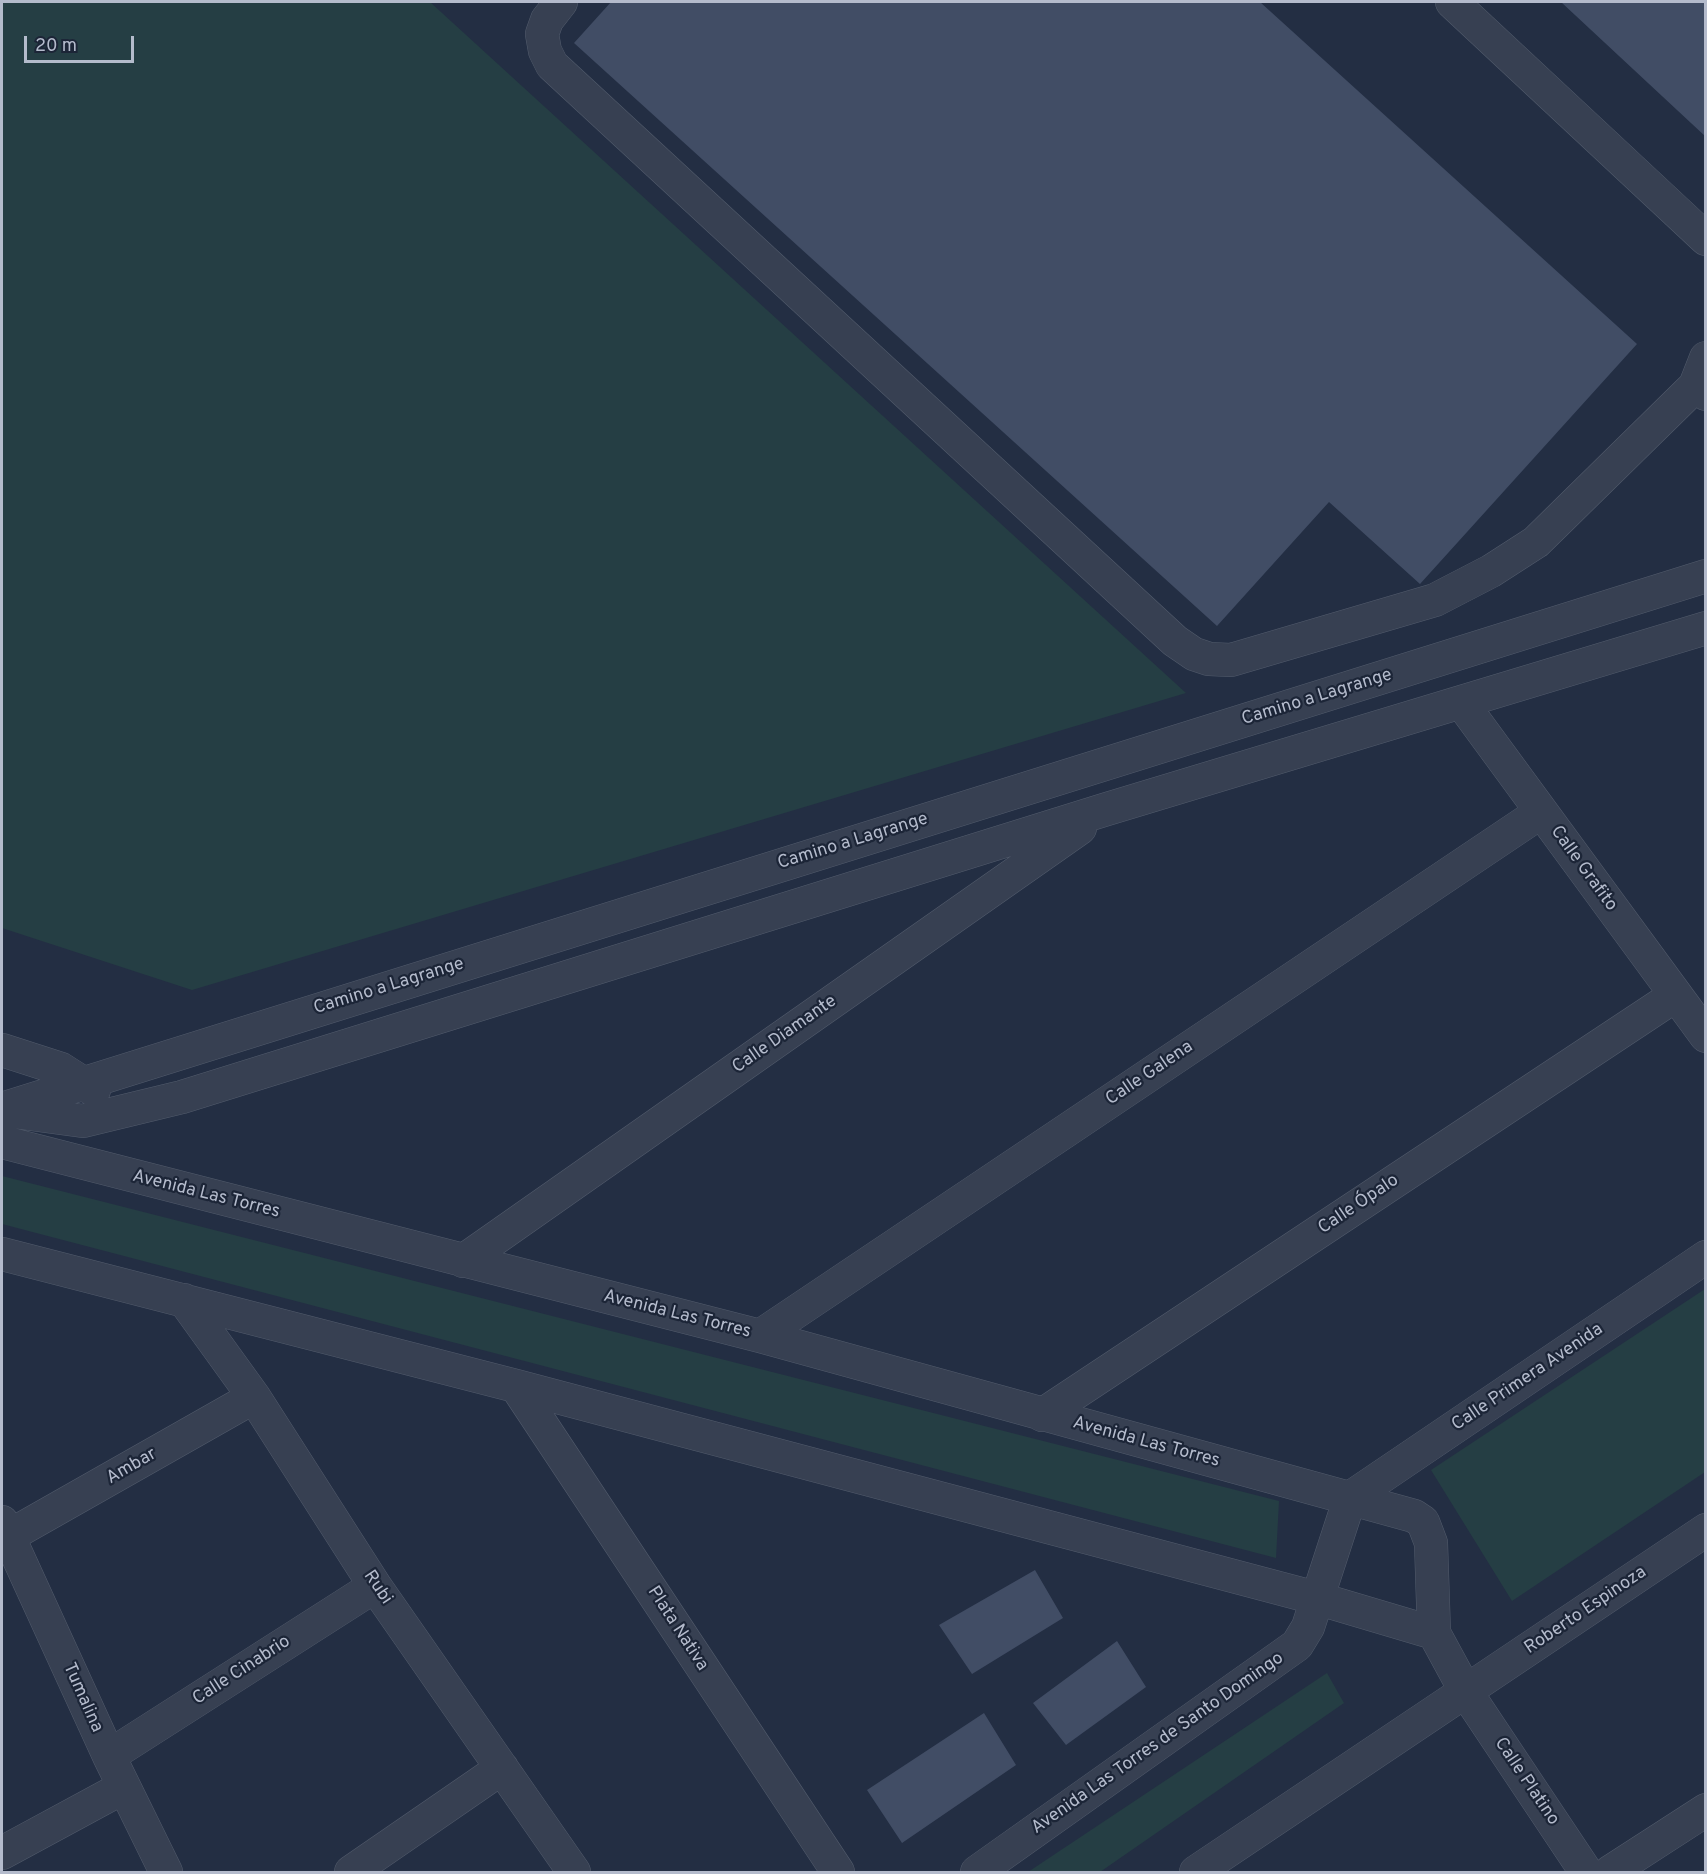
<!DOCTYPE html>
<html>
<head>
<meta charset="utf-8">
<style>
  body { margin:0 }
  #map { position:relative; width:1707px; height:1874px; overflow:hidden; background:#232e43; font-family:Overpass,sans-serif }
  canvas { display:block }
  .frame { position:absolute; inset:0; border:3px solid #b4bbcc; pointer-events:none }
  .scale { position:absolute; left:24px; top:36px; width:110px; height:27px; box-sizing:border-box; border:3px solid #b4bbcc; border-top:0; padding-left:8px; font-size:18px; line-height:21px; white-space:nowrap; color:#b4bbcc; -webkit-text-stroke:4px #1c2537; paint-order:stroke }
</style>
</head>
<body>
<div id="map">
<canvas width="1707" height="1874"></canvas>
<div class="frame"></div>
<div class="scale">20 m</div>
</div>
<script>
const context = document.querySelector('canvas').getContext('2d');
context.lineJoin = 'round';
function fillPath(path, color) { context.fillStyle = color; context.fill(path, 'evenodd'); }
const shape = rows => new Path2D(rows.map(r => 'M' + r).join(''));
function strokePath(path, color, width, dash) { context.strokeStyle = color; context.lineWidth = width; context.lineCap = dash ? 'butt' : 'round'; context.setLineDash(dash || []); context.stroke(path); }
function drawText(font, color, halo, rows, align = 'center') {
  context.font = font + ' Overpass,sans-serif'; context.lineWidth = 4.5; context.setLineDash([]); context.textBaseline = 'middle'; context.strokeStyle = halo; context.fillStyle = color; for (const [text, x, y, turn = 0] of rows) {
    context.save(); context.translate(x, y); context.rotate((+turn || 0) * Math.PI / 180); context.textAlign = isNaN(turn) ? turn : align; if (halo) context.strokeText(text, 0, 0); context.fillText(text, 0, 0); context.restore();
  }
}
fillPath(shape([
  [2,2,430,2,1186,693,192,990,2,928],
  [2,1176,1279,1501,1276,1558,2,1224],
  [1705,1289,1705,1472,1512,1601,1431,1470],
  [1327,1673,1344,1703,1100,1872,1028,1872]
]), '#253e44');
fillPath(shape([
  [611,2,1260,2,1637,344,1420,584,1329,502,1217,626,574,43],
  [1561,2,1706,2,1706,137],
  [1035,1570,1063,1618,972,1674,939,1625],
  [1117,1641,1146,1687,1066,1745,1033,1703],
  [984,1713,1016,1765,902,1843,867,1790]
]), '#414d65');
const minor = shape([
  [561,2,547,20,542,34,545,51,552,65,1175,641,1194,654,1209,659,1231,660,1435,600,1491,571,1536,542,1695,386],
  [1452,2,1706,239],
  [1706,358,1695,386,1706,394],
  [1461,702,1706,1036],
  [2,1050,61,1069,94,1090],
  [2,1109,1706,576],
  [9,1111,83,1121,182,1097,1107,809,1706,628],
  [2,1142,760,1336,1414,1516,1423,1522,1431,1543,1434,1633,1316,1598,516,1386,2,1254],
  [463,1261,1080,828],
  [184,1300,254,1397,375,1586,574,1872],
  [760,1336,1541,812],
  [516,1386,838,1872],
  [1042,1415,1676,995],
  [1350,1498,1706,1257],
  [2,1522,109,1756,166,1872],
  [9,1536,254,1397],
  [1434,1633,1466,1692,1586,1872],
  [109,1756,375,1586],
  [2,1853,124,1787],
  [351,1872,502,1768],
  [977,1872,1297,1645,1308,1627,1350,1498],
  [1196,1872,1706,1530],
  [1610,1872,1706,1810]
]);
strokePath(minor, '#525b6c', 34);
strokePath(minor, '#374052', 33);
drawText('18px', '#b4bbcc', '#1c2537', [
  ["Camino a Lagrange",1317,698,-17],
  ["Camino a Lagrange",853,842,-17],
  ["Calle Grafito",1583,869,54],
  ["Camino a Lagrange",389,987,-17],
  ["Calle Diamante",785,1035,-35],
  ["Calle Galena",1150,1074,-34],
  ["Avenida Las Torres",206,1195,14],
  ["Calle Ópalo",1359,1205,-34],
  ["Avenida Las Torres",677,1315,14],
  ["Calle Primera Avenida",1528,1378,-34],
  ["Avenida Las Torres",1146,1443,15],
  ["Ambar",132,1467,-30],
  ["Rubi",377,1588,56],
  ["Roberto Espinoza",1586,1611,-34],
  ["Plata Nativa",677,1629,57],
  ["Calle Cinabrio",242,1671,-33],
  ["Tumalina",82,1698,66],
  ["Avenida Las Torres de Santo Domingo",1158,1744,-35],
  ["Calle Platino",1526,1782,56]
]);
</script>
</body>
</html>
